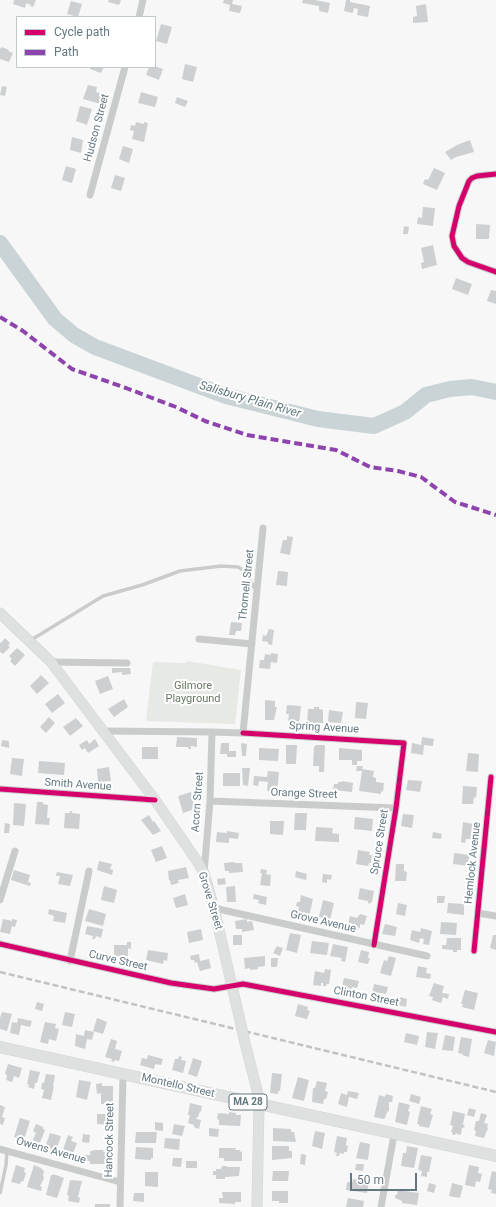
<!DOCTYPE html>
<html>
<head>
<meta charset="utf-8">
<style>
  body { margin:0 }
  #map { position:relative; width:496px; height:1207px; overflow:hidden; background:#f7f7f7; font-family:Roboto,sans-serif }
  canvas { display:block }
  .legend { position:absolute; left:16px; top:16px; width:140px; height:52px; box-sizing:border-box; background:#fff; border:1px solid #c1c9cd; margin:0; padding:5px 7px; list-style:none; font-size:12px; color:#637781 }
  .legend li { display:flex; align-items:center; gap:8px; height:20px }
  .legend b { width:20px; border:1px solid #c1c9cd }
  .scale { position:absolute; left:350px; top:1173px; width:67px; height:18px; box-sizing:border-box; border:2px solid #637781; border-top:0; padding-left:5px; font-size:12px; line-height:14px; white-space:nowrap; color:#637781; -webkit-text-stroke:3px #fff; paint-order:stroke }
</style>
</head>
<body>
<div id="map">
<canvas width="496" height="1207"></canvas>
<ul class="legend">
<li><b style="height:5px;background:#d6006c"></b>Cycle path</li>
<li><b style="height:5px;background:#8e44ad"></b>Path</li>
</ul>
<div class="scale">50 m</div>
</div>
<script>
const context = document.querySelector('canvas').getContext('2d');
context.lineJoin = 'round';
function fillPath(path, color) { context.fillStyle = color; context.fill(path, 'evenodd'); }
const shape = rows => new Path2D(rows.map(r => 'M' + r).join(''));
function strokePath(path, color, width, dash) { context.strokeStyle = color; context.lineWidth = width; context.lineCap = dash ? 'butt' : 'round'; context.setLineDash(dash || []); context.stroke(path); }
function drawText(font, color, halo, rows, align = 'center') {
  context.font = font + ' Roboto,sans-serif'; context.lineWidth = 4; context.setLineDash([]); context.textBaseline = 'middle'; context.strokeStyle = halo; context.fillStyle = color; for (const [text, x, y, turn = 0] of rows) {
    context.save(); context.translate(x, y); context.rotate((+turn || 0) * Math.PI / 180); context.textAlign = isNaN(turn) ? turn : align; if (halo) context.strokeText(text, 0, 0); context.fillText(text, 0, 0); context.restore();
  }
}
fillPath(shape([
  [187,661,241,670,235,724,146,721,153,662,186,663]
]), '#e6e9e4');
strokePath(shape([
  [0,243,55,319,74,335,95,347,226,396,318,419,374,426,405,412,426,395,450,389,472,387,496,392]
]), '#cad4d6', 16);
fillPath(shape([
  [14,0,36,0,33,7,30,6,31,5,26,3,25,8,13,4],
  [109,0,121,0,119,5,108,2],
  [224,0,233,0,232,4,242,6,240,13,229,11,230,5,223,3],
  [303,0,315,0,330,3,328,13,319,11,319,6,302,3],
  [346,0,350,0,350,2,370,6,368,17,357,15,358,9,354,8,353,13,344,11],
  [71,1,82,4,78,17,67,14],
  [426,4,428,22,413,23,413,17,417,16,416,6],
  [161,24,172,27,167,44,156,41],
  [2,47,9,50,8,51,13,53,9,62,0,59,0,49],
  [185,64,197,67,193,82,182,79],
  [155,66,163,69,159,80,146,75,149,67],
  [91,67,104,67,101,73,90,69],
  [88,85,97,87,96,92,104,94,101,104,83,99],
  [2,86,7,87,5,96,0,95],
  [141,92,158,97,155,107,138,103],
  [177,97,188,101,185,107,175,103],
  [80,106,92,109,87,125,76,121],
  [136,122,144,124,144,122,148,123,144,142,132,139,134,131,130,130,131,125,135,126],
  [72,137,83,140,81,153,70,150],
  [470,140,474,152,456,157,451,160,445,152,457,145],
  [123,146,133,149,129,163,119,159],
  [66,166,76,169,72,183,62,180],
  [434,168,445,173,437,190,423,184,425,179,428,180],
  [115,175,125,178,121,191,111,188],
  [423,207,435,208,433,226,417,224,418,217,422,218],
  [476,224,490,225,489,239,476,239],
  [404,226,409,227,408,234,403,234],
  [433,245,437,265,422,269,421,263,424,262,421,248],
  [456,278,472,284,468,295,452,289],
  [491,290,496,291,496,304,487,301],
  [287,536,293,537,290,555,280,553,283,540,287,540],
  [278,571,288,572,287,586,276,585],
  [231,622,242,623,241,631,236,631,235,635,229,635],
  [269,629,274,630,272,645,268,644,268,642,262,641,263,635,266,636],
  [5,638,10,643,8,646,10,647,3,654,0,652,0,642,1,643],
  [17,648,25,655,15,666,10,661,12,659,9,656],
  [271,653,278,654,277,663,271,662,270,669,259,668,260,660,264,660,265,654,271,655],
  [112,668,130,668,131,674,122,675,122,672,112,673],
  [41,675,49,683,37,694,30,686],
  [108,676,113,689,100,694,95,681],
  [58,694,65,703,52,713,45,704],
  [124,699,128,707,114,717,108,709],
  [265,700,275,701,275,707,277,707,274,720,265,720],
  [356,702,368,703,366,719,355,718],
  [287,705,301,706,299,724,288,722,289,714,286,714],
  [314,707,319,707,319,709,323,710,323,723,317,723,316,726,313,726,313,723,307,723,308,709,314,709],
  [329,710,343,712,341,723,328,722],
  [49,717,55,723,46,733,40,727],
  [76,718,83,726,70,736,63,727],
  [177,737,197,738,197,747,191,746,191,749,188,749,188,747,176,747],
  [422,737,434,739,433,746,424,745,423,755,411,753,412,743,421,745],
  [95,739,99,746,88,753,85,748,82,750,79,745,87,740,89,744],
  [2,740,9,741,9,748,1,746],
  [221,743,229,743,229,751,236,751,236,757,227,757,227,754,220,754],
  [241,743,247,744,246,756,242,756],
  [286,745,297,745,296,764,286,764],
  [316,745,325,745,324,772,319,772,319,766,313,766,314,747],
  [142,747,158,747,158,759,142,759],
  [259,748,279,749,278,761,259,760],
  [339,748,362,750,362,761,357,761,357,765,352,765,352,760,339,760],
  [468,753,479,754,478,772,466,771],
  [12,758,24,759,22,776,10,774],
  [39,761,65,763,64,775,38,773],
  [357,766,363,766,362,769,374,771,373,777,376,778,376,782,384,783,383,792,381,791,381,794,359,791,362,771,356,771],
  [109,767,111,781,98,782,97,769],
  [242,768,250,768,248,786,243,785],
  [268,771,279,772,277,792,267,791,268,782,259,781,258,786,253,785,254,776,267,777],
  [223,773,240,773,240,786,223,786],
  [408,780,422,781,420,792,406,790],
  [342,781,353,783,352,792,333,790,334,784,338,784,338,782,342,782],
  [463,786,477,787,476,798,474,797,473,804,462,804],
  [191,792,195,809,183,813,178,796],
  [37,802,43,802,43,804,48,805,47,818,50,818,49,825,35,824],
  [14,803,26,804,24,826,13,825],
  [70,811,72,811,72,813,80,814,79,829,64,828,65,813,70,813],
  [295,813,307,813,306,830,294,830],
  [403,814,414,815,412,828,401,826],
  [149,815,153,822,154,821,161,831,153,835,141,820],
  [355,817,373,819,372,831,354,829],
  [270,821,284,821,283,835,270,834],
  [463,822,473,824,472,839,466,839,465,843,461,842],
  [5,823,10,824,9,833,4,833],
  [316,827,333,828,332,833,339,834,339,842,315,841],
  [227,831,239,833,238,839,229,838,229,843,216,842,217,832,227,833],
  [433,832,442,834,441,839,432,838],
  [162,846,167,858,156,862,151,850],
  [358,850,370,852,369,855,372,855,371,863,369,863,368,866,356,864],
  [454,853,470,855,468,866,453,864],
  [99,861,112,864,110,869,113,870,112,875,97,870],
  [234,862,234,863,242,863,243,872,229,873,229,871,225,871,224,863],
  [396,864,404,864,404,871,407,872,406,881,395,881],
  [186,867,189,878,178,880,179,883,171,885,170,880,169,880,168,871],
  [261,869,267,870,266,874,271,875,270,886,260,885,262,873,260,873],
  [14,870,30,875,28,882,31,883,30,886,11,880],
  [296,871,307,874,306,880,295,877],
  [57,872,73,875,70,886,58,884,60,876,56,876],
  [323,874,332,875,331,880,327,879,327,883,322,882],
  [225,878,226,884,218,885,217,879],
  [104,886,117,890,114,903,101,900],
  [235,886,236,902,227,902,226,887],
  [360,888,374,891,372,902,371,902,370,904,368,903,368,901,358,899],
  [185,894,188,905,176,908,173,898],
  [254,894,267,897,266,905,258,903,259,900,253,899],
  [301,895,313,899,309,917,301,915,301,913,298,912,299,907,296,906,297,902,300,902],
  [437,896,445,896,444,903,437,903],
  [323,900,334,903,330,920,319,917],
  [398,903,407,905,405,916,396,914],
  [448,903,464,904,464,915,447,913],
  [49,909,67,913,65,923,53,921,54,916,48,914],
  [89,909,106,914,103,926,85,921],
  [360,914,367,916,364,925,360,924,360,928,348,925,350,916,357,918],
  [3,919,12,921,12,919,17,920,15,927,12,926,10,934,0,932],
  [247,919,247,922,252,921,254,930,242,932,242,929,236,929,235,921],
  [441,922,457,923,456,935,440,934],
  [385,924,397,927,395,936,382,934],
  [87,926,103,929,101,938,96,936,95,939,92,939,93,936,85,934],
  [421,928,432,931,429,945,423,944,424,939,420,938,419,943,410,940,412,930,420,932],
  [201,929,203,940,189,943,187,932],
  [290,933,301,935,297,953,286,950],
  [233,935,242,935,242,945,233,945],
  [493,935,496,935,496,950,490,948],
  [447,938,461,938,461,950,457,950,457,952,453,952,453,950,442,949,442,945,446,945],
  [312,941,329,943,327,955,310,953],
  [127,942,131,942,131,949,128,948,128,956,114,956,114,945,127,945],
  [333,944,348,947,345,962,341,961,342,958,330,956],
  [277,946,283,948,280,956,273,953],
  [148,950,168,953,167,961,164,960,163,964,146,960],
  [361,950,369,952,368,958,370,958,368,964,358,962],
  [199,954,200,961,209,959,211,968,200,971,197,962,195,963,194,960,191,960,190,956],
  [265,956,265,966,258,967,258,969,250,970,250,968,245,969,244,958],
  [389,956,396,958,391,976,380,973,384,960,387,961],
  [271,958,278,958,277,967,271,967],
  [418,966,427,968,426,973,431,974,430,979,416,977],
  [325,969,331,970,329,984,327,984,326,986,323,986,323,983,321,983,321,986,313,985,315,971,324,973],
  [344,978,359,981,357,988,352,987,349,996,340,994],
  [434,983,444,986,442,993,449,994,448,999,443,997,441,1003,432,1000,433,997,429,996],
  [374,984,388,987,386,994,381,993,379,1003,374,1002,374,1000,371,999],
  [465,990,478,993,474,1010,462,1007,463,1004,461,1004],
  [400,997,407,999,406,1007,398,1005],
  [37,1002,44,1004,42,1011,35,1009],
  [298,1004,308,1007,307,1010,310,1011,307,1019,295,1016],
  [2,1012,12,1014,7,1031,0,1029,0,1018],
  [65,1012,75,1014,72,1027,62,1025],
  [18,1018,32,1021,30,1027,21,1025,19,1035,10,1033,12,1022,17,1023],
  [97,1018,107,1022,103,1034,93,1031],
  [45,1022,56,1024,55,1028,59,1029,56,1041,49,1039,48,1044,40,1042],
  [85,1030,94,1032,92,1040,87,1039,85,1049,75,1046,76,1034,84,1036],
  [427,1032,438,1033,435,1049,425,1047],
  [406,1033,419,1036,417,1045,404,1042],
  [445,1035,455,1037,453,1051,442,1050],
  [461,1037,472,1039,469,1057,462,1055,463,1054,458,1053],
  [111,1039,117,1041,115,1049,122,1051,119,1061,115,1060,114,1062,111,1061,112,1059,105,1057],
  [488,1040,496,1042,494,1056,484,1053],
  [148,1055,163,1059,161,1065,155,1064,154,1069,140,1065,142,1058,147,1059],
  [179,1056,182,1057,181,1060,186,1061,183,1073,172,1070,175,1059,178,1059],
  [193,1058,202,1061,197,1077,188,1074],
  [8,1064,22,1068,19,1078,14,1076,12,1082,6,1080,7,1075,5,1074],
  [30,1070,40,1072,37,1083,35,1083,34,1089,28,1087,29,1085,27,1084],
  [272,1073,282,1074,280,1091,278,1091,278,1094,270,1093],
  [46,1074,55,1075,53,1086,54,1086,51,1100,42,1098,44,1090,41,1089,42,1083,44,1083],
  [298,1077,309,1080,304,1101,292,1098],
  [79,1080,91,1082,87,1100,76,1097],
  [317,1081,327,1083,325,1091,328,1092,326,1099,324,1099,323,1104,312,1102,313,1088,315,1088],
  [102,1083,102,1086,113,1086,113,1104,101,1104,101,1093,97,1094,96,1084],
  [348,1091,359,1093,357,1099,349,1097,347,1107,338,1104,341,1093,347,1095],
  [386,1094,393,1096,392,1102,389,1102,389,1111,387,1112,385,1118,384,1119,374,1117,379,1095,385,1097],
  [411,1094,421,1097,419,1104,409,1101],
  [399,1102,410,1105,408,1111,410,1112,407,1125,395,1122],
  [190,1103,202,1106,201,1112,200,1111,198,1117,197,1117,196,1119,201,1120,199,1129,194,1127,194,1125,188,1123,190,1115,188,1115],
  [0,1105,5,1107,2,1117,5,1118,3,1125,0,1124],
  [421,1106,432,1109,430,1114,433,1115,429,1128,419,1126,419,1124,417,1124],
  [469,1108,476,1110,474,1117,467,1115],
  [453,1111,465,1114,463,1124,465,1127,462,1128,461,1134,459,1135,456,1133,455,1135,452,1135,453,1133,451,1132,453,1126,450,1125],
  [229,1112,236,1113,236,1115,241,1115,240,1126,219,1125,219,1120,217,1119,218,1113,229,1114],
  [481,1113,487,1115,484,1123,488,1124,487,1127,488,1128,484,1138,475,1136,476,1131,474,1130,476,1121,479,1121],
  [97,1114,111,1114,111,1125,97,1124],
  [20,1118,30,1121,24,1140,14,1137],
  [155,1122,163,1123,163,1131,155,1130],
  [36,1124,43,1127,43,1129,45,1130,39,1145,32,1142,36,1133,33,1131],
  [174,1124,185,1126,182,1136,172,1134],
  [209,1128,219,1129,218,1137,209,1136],
  [273,1128,291,1129,291,1132,294,1132,296,1142,273,1141],
  [315,1131,325,1133,322,1149,312,1146],
  [136,1132,157,1132,156,1143,135,1143],
  [50,1133,61,1136,56,1151,45,1148],
  [83,1134,90,1135,89,1143,82,1142],
  [68,1135,73,1137,71,1141,77,1143,72,1156,62,1153],
  [337,1136,347,1138,346,1145,348,1146,347,1152,344,1152,344,1154,340,1153,339,1156,336,1156,337,1153,334,1152],
  [165,1138,180,1139,179,1150,164,1148],
  [360,1142,370,1144,368,1160,356,1158],
  [272,1146,289,1146,289,1151,292,1151,292,1158,272,1160],
  [407,1146,418,1148,414,1168,401,1166,403,1153,406,1153],
  [136,1147,153,1148,153,1158,151,1158,151,1160,135,1159],
  [219,1148,236,1148,235,1150,240,1150,240,1152,242,1151,242,1161,224,1161,224,1158,219,1158],
  [93,1150,104,1150,103,1152,110,1152,110,1164,90,1164,90,1161,85,1161,85,1155,90,1155,90,1151,93,1151],
  [301,1154,306,1155,305,1165,300,1164],
  [421,1155,432,1157,429,1172,427,1172,427,1177,421,1176,422,1171,418,1170],
  [173,1158,182,1158,181,1167,172,1166],
  [186,1161,197,1161,197,1168,186,1168],
  [356,1164,364,1164,363,1171,355,1170],
  [16,1165,25,1168,24,1172,26,1173,23,1182,21,1181,20,1184,11,1182],
  [34,1165,41,1168,44,1171,43,1176,44,1178,40,1186,42,1187,41,1191,27,1187],
  [469,1165,479,1167,478,1173,482,1174,480,1182,476,1181,475,1187,465,1185],
  [222,1166,227,1166,227,1167,240,1167,239,1176,225,1177,225,1179,216,1179,216,1175,213,1175,213,1171,216,1171,216,1169,221,1169],
  [273,1171,289,1171,288,1181,272,1181],
  [492,1171,496,1172,496,1194,491,1193,492,1190,488,1189],
  [145,1172,158,1172,158,1187,145,1186],
  [53,1174,64,1178,57,1198,46,1195,51,1175,53,1175],
  [353,1179,369,1181,367,1193,346,1190,347,1182,352,1183],
  [70,1180,82,1181,78,1197,80,1198,79,1203,68,1201,69,1196,67,1195],
  [429,1183,436,1185,434,1193,427,1191],
  [452,1183,463,1186,460,1198,449,1196],
  [398,1190,419,1193,417,1205,402,1203,402,1201,395,1198,395,1195,397,1195],
  [272,1191,288,1191,288,1203,279,1203,279,1201,272,1201],
  [222,1192,241,1192,241,1202,235,1202,235,1204,219,1203,219,1198,223,1198],
  [134,1193,144,1193,144,1202,133,1201],
  [348,1198,364,1201,363,1207,346,1207],
  [95,1204,110,1204,110,1207,95,1207]
]), '#cdcfd0');
const secondary = shape([
  [0,613,51,662,155,800,197,861,204,873,214,908,241,1025],
  [245,1043,257,1090,259,1104,257,1207]
]);
const primary = shape([
  [0,1047,496,1156]
]);
strokePath(secondary, '#d3d4d5', 11);
strokePath(primary, '#d3d4d5', 12);
strokePath(shape([
  [31,640,103,596,142,585,180,571,221,566,238,567,243,570,256,590],
  [0,1193,6,1165,7,1150]
]), '#cacccc', 3.5);
strokePath(shape([
  [139,17,143,0],
  [496,174,477,176,472,178,469,181,459,206,452,236,454,246,462,258,468,262,496,272],
  [90,195,125,67],
  [199,639,252,644],
  [51,662,127,663],
  [103,731,212,732,243,733,263,528],
  [243,733,404,743,396,808,374,945],
  [0,789,155,800],
  [210,801,396,808],
  [204,873,210,801,212,732],
  [0,900,15,851],
  [214,908,427,956],
  [478,913,496,916],
  [0,944,171,983,214,989,243,984,496,1032],
  [474,951,491,777],
  [70,961,89,871],
  [0,1149,120,1182],
  [120,1207,123,1074],
  [381,1207,394,1135]
]), '#cacccc', 7);
strokePath(secondary, '#dfe0e0', 10);
strokePath(primary, '#dfe0e0', 11);
strokePath(shape([
  [0,972,496,1092]
]), '#c1c2c3', 2.5, [6, 3]);
const secondaryBridge = shape([
  [241,1025,245,1043]
]);
strokePath(secondaryBridge, '#d3d4d5', 11, []);
strokePath(secondaryBridge, '#dfe0e0', 10);
strokePath(shape([
  [0,317,23,331,72,369,126,388,176,407,205,421,247,435,336,450,370,467,398,471,421,477,455,502,496,515]
]), '#8e44ad', 4, [8, 4]);
strokePath(shape([
  [496,174,477,176,472,178,469,181,459,206,452,236,454,246,462,258,468,262,496,272],
  [243,733,404,743,396,808,374,945],
  [0,789,155,800],
  [0,944,171,983,214,989,243,984,496,1032],
  [474,951,491,777]
]), '#d6006c', 5);
for (const [x, y, w] of [
  [248,1102,38]
]) { const box = new Path2D(); box.roundRect(x - w / 2, y - 8, w, 16, 3); context.fillStyle = '#fff'; context.fill(box); strokePath(box, '#637781', 1); }
drawText('bold 10px', '#637781', null, [
  ["MA 28",248,1102]
]);
drawText('11px', '#637781', '#fff', [
  ["Hudson Street",97,128,-75],
  ["Thornell Street",247,585,-84],
  ["Spring Avenue",324,728,3],
  ["Smith Avenue",78,785,4],
  ["Orange Street",304,794,2],
  ["Acorn Street",198,802,-86],
  ["Spruce Street",380,842,-81],
  ["Hemlock Avenue",473,863,-84],
  ["Grove Street",210,901,73],
  ["Grove Avenue",323,922,13],
  ["Curve Street",118,961,13],
  ["Clinton Street",366,997,11],
  ["Montello Street",178,1086,13],
  ["Hancock Street",110,1140,-89],
  ["Owens Avenue",51,1151,16]
]);
drawText('11px', '#687962', '#fff', [
  ["Gilmore",193,686],
  ["Playground",193,699]
]);
drawText('italic 12px', '#5e767c', '#fff', [
  ["Salisbury Plain River",250,400,16]
]);
</script>
</body>
</html>
